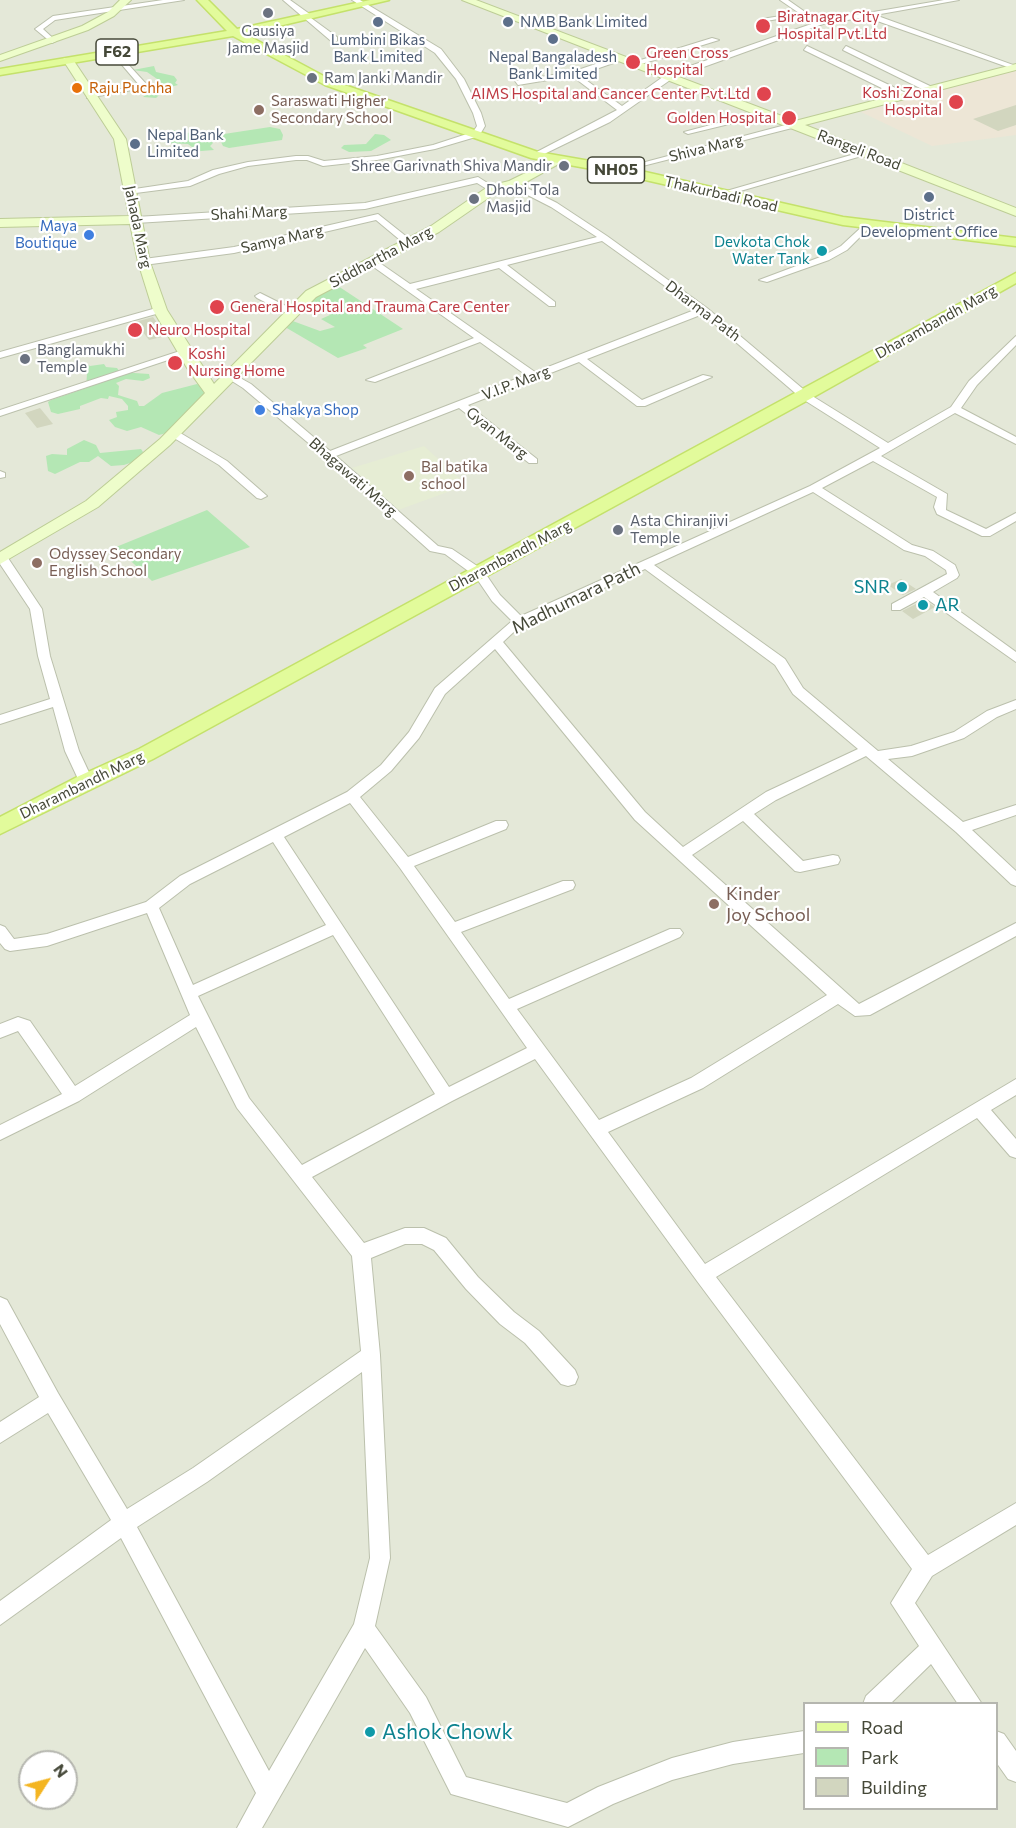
<!DOCTYPE html>
<html>
<head>
<meta charset="utf-8">
<style>
  body { margin:0 }
  #map { position:relative; width:1016px; height:1828px; overflow:hidden; background:#f2f4e9; font-family:Commissioner,sans-serif }
  canvas { display:block }
  .legend { position:absolute; left:803px; top:1702px; width:195px; height:108px; box-sizing:border-box; background:#fff; border:2px solid #b5b6af; margin:0; padding:8px 10px; list-style:none; font-size:18px; color:#454838 }
  .legend li { display:flex; align-items:center; gap:12px; height:30px }
  .legend b { width:30px; border:2px solid #b5b6af }
  .north { position:absolute; left:18px; top:1750px; width:60px; height:60px; box-sizing:border-box; background:#fff; border:2px solid #b5b6af; border-radius:50%; rotate:54deg; font-size:16px; font-weight:700; line-height:24px; text-align:center; color:#454838 }
  .north::after { content:''; display:block; margin:auto; width:21px; height:27px; background:#f4b521; clip-path:polygon(50% 0,100% 100%,50% 72%,0 100%) }
</style>
</head>
<body>
<div id="map">
<canvas width="1016" height="1828"></canvas>
<ul class="legend">
<li><b style="height:8px;background:#e2fb9b"></b>Road</li>
<li><b style="height:16px;background:#b4e7b4"></b>Park</li>
<li><b style="height:16px;background:#d2d6bf"></b>Building</li>
</ul>
<div class="north">N</div>
</div>
<script>
const context = document.querySelector('canvas').getContext('2d');
context.lineJoin = 'round';
function fillPath(path, color) { context.fillStyle = color; context.fill(path, 'evenodd'); }
const shape = rows => new Path2D(rows.map(r => 'M' + r).join(''));
function strokePath(path, color, width, dash) { context.strokeStyle = color; context.lineWidth = width; context.lineCap = dash ? 'butt' : 'round'; context.setLineDash(dash || []); context.stroke(path); }
function drawText(font, color, halo, rows, align = 'center') {
  context.font = font + ' Commissioner,sans-serif'; context.lineWidth = 4.5; context.setLineDash([]); context.textBaseline = 'middle'; context.strokeStyle = halo; context.fillStyle = color; for (const [text, x, y, turn = 0] of rows) {
    context.save(); context.translate(x, y); context.rotate((+turn || 0) * Math.PI / 180); context.textAlign = isNaN(turn) ? turn : align; if (halo) context.strokeText(text, 0, 0); context.fillText(text, 0, 0); context.restore();
  }
}
fillPath(shape([
  [0,0,1016,0,1016,1828,0,1828],
  [804,1704,996,1704,996,1808,804,1808],
  [30,1762,66,1762,66,1798,30,1798]
]), '#e4e8d8');
fillPath(shape([
  [424,446,467,485,398,510,352,468]
]), '#e6edd4');
fillPath(shape([
  [1016,70,1016,135,932,146,861,112]
]), '#ede6d6');
fillPath(shape([
  [154,66,156,72,174,76,177,80,175,83,178,85,155,91,159,95,156,98,143,97,160,84,160,81,147,72,133,70],
  [270,127,280,129,283,135,282,140,229,148,223,146,219,138,224,134],
  [174,130,186,133,210,131,212,133,205,134,208,137,205,139,198,141,211,141,213,143,210,146,214,150,189,152,192,147,188,144,165,143,160,136,162,133],
  [375,134,384,135,391,140,371,151,349,152,341,148,344,145,366,144],
  [335,284,403,329,363,345,367,348,338,358,285,327,290,320,320,331,335,327,321,319,330,315,307,303],
  [86,363,90,366,104,364,106,367,117,368,120,372,149,374,150,378,143,381,126,379,116,383,119,386,118,395,137,401,139,406,144,406,162,393,197,384,205,388,205,396,170,432,159,435,141,427,127,431,115,427,109,420,117,417,116,412,128,410,128,406,122,399,109,396,108,399,101,398,80,406,80,409,58,414,51,412,48,402,51,400,86,388,87,374,81,365],
  [84,440,96,445,100,453,141,449,143,452,136,461,124,465,111,466,98,456,89,462,80,462,55,474,48,471,46,456,52,454,67,455,67,449],
  [207,510,250,547,152,581,116,547]
]), '#b4e7b4');
fillPath(shape([
  [1016,105,1016,125,998,131,973,119],
  [153,317,166,336,149,340,135,322],
  [40,408,53,424,37,428,25,413],
  [901,579,916,589,903,595,888,585],
  [924,600,935,607,913,619,902,611]
]), '#d2d6bf');
const street = shape([
  [163,0,184,0,55,20,43,29,56,41,52,43,35,29,53,16,163,0],
  [283,0,290,0,311,15,311,18,337,37,337,41,331,41,283,0],
  [352,0,360,0,441,49,464,79,481,113,485,126,479,136,435,149,377,160,323,166,307,160,296,160,248,166,219,174,190,186,128,194,128,190,188,181,213,170,248,162,296,156,308,156,324,161,377,156,433,145,473,132,477,126,473,113,456,79,435,53,352,0],
  [780,0,788,0,808,14,760,22,762,19,799,13,780,0],
  [944,0,959,0,875,15,1016,66,1016,70,866,17,823,24,673,78,610,122,538,157,531,155,617,110,572,76,518,85,515,81,572,72,619,56,622,60,579,75,622,106,667,74,820,21,944,0],
  [712,38,719,40,638,65,631,63,712,38],
  [807,46,908,94,909,96,902,98,804,50,807,46],
  [846,46,932,87,933,89,926,91,843,50,846,46],
  [115,50,149,87,87,98,90,94,140,86,111,52,115,50],
  [763,111,767,113,766,115,688,134,684,132,763,111],
  [793,123,796,123,796,127,619,172,615,170,793,123],
  [865,151,872,153,723,196,716,194,865,151],
  [478,177,497,189,490,191,477,183,365,209,136,223,132,220,136,217,365,203,478,177],
  [513,181,557,203,607,236,707,308,809,394,888,443,951,407,969,381,1016,336,1016,345,977,385,961,408,1016,437,1016,444,955,413,881,456,947,494,946,510,986,529,1016,513,1016,521,990,536,982,536,937,514,934,507,937,497,873,461,822,488,912,545,933,551,955,565,959,575,957,578,933,592,1016,652,1016,662,924,597,900,610,892,610,892,604,947,574,946,570,925,556,904,550,813,492,654,565,785,659,803,688,878,751,911,746,954,732,987,711,1016,700,1016,709,997,717,964,738,912,756,888,759,963,822,1016,805,1016,815,972,830,1016,871,1016,886,1011,884,956,832,866,756,776,800,754,814,803,861,833,855,838,856,840,860,838,864,800,872,795,871,743,821,692,855,859,1004,1016,923,1016,936,870,1015,855,1016,838,1004,703,1088,608,1132,705,1264,1016,1079,1016,1095,991,1110,1016,1139,1016,1158,1010,1156,977,1118,716,1277,928,1555,1016,1503,1016,1525,932,1576,915,1603,982,1704,958,1704,931,1664,890,1704,863,1704,866,1696,919,1646,891,1603,912,1569,697,1281,535,1059,452,1101,312,1177,364,1243,405,1228,424,1228,446,1238,478,1277,514,1312,539,1331,575,1370,578,1377,575,1384,568,1386,561,1384,525,1343,500,1324,466,1289,434,1250,422,1244,405,1244,371,1258,380,1355,390,1558,375,1626,426,1697,466,1777,567,1803,598,1787,672,1758,733,1742,804,1731,804,1753,733,1764,672,1780,613,1804,568,1827,451,1794,410,1713,365,1648,262,1828,237,1828,256,1793,121,1538,0,1625,0,1601,111,1520,48,1413,0,1443,0,1422,39,1397,0,1324,0,1297,7,1300,58,1393,127,1509,193,1468,361,1351,352,1256,237,1108,196,1027,79,1101,0,1140,0,1125,62,1094,18,1031,0,1038,0,1024,18,1017,30,1021,75,1086,190,1015,147,913,47,946,10,951,5,949,0,943,0,925,5,927,14,939,47,934,146,902,180,876,347,792,381,765,409,732,435,688,512,621,492,601,475,576,445,554,430,551,325,457,243,388,224,376,233,374,251,384,330,451,526,375,480,342,375,382,366,380,474,338,368,263,368,259,374,259,410,284,597,237,551,207,510,186,510,182,513,181],
  [602,241,697,309,535,372,416,289,499,268,549,306,555,306,555,302,507,265,602,241],
  [703,314,801,398,880,448,810,486,521,616,500,595,483,570,452,549,438,546,336,456,459,408,529,463,537,463,537,459,468,405,579,362,637,406,645,406,712,377,703,375,642,400,587,359,703,314],
  [645,569,775,665,793,694,858,749,766,792,683,847,645,812,503,642,519,627,645,569],
  [495,649,635,820,827,995,691,1078,599,1120,517,1009,680,937,683,933,680,929,670,929,509,999,461,932,573,889,575,885,573,881,563,881,455,922,414,866,506,829,508,825,506,821,496,821,408,857,360,797,391,771,419,738,445,694,495,649],
  [350,803,400,868,527,1048,449,1087,284,837,350,803],
  [273,842,326,925,193,985,159,908,190,884,273,842],
  [333,935,435,1094,302,1165,249,1098,198,996,333,935],
  [362,1372,370,1558,354,1624,269,1771,137,1527,207,1482,362,1372],
  [378,214,412,241,412,245,406,245,376,220,234,253,144,265,139,262,144,259,234,247,378,214],
  [867,222,870,223,870,227,847,250,829,260,767,282,759,280,823,256,841,246,867,222],
  [260,293,296,311,298,313,290,315,257,298,255,296,260,293],
  [160,307,165,310,163,312,0,358,0,352,160,307],
  [183,350,192,352,0,416,0,410,183,350],
  [169,431,177,431,227,461,267,496,261,499,257,498,219,465,169,435,169,431],
  [0,471,5,473,5,477,0,478,0,471],
  [2,554,6,555,42,609,50,656,79,751,93,781,91,784,81,784,79,781,65,751,53,707,0,724,0,715,50,699,38,656,30,609,0,564,2,554],
  [996,1731,1004,1734,1016,1751,1016,1782,1008,1779,996,1762,996,1731]
]);
const secondary = shape([
  [120,0,131,0,114,16,88,30,0,61,0,55,82,26,108,12,120,0],
  [462,0,476,0,795,121,1016,64,1016,70,805,125,1016,208,1016,216,462,0],
  [64,58,72,58,126,139,150,262,167,310,214,384,306,291,431,226,489,186,509,181,554,159,564,161,517,187,497,192,439,232,316,297,170,445,98,507,0,564,0,552,86,501,160,439,205,393,187,368,153,310,138,262,130,224,0,227,0,219,129,216,114,139,63,60,64,58]
]);
const primary = shape([
  [197,0,208,0,237,29,370,0,389,0,245,34,333,81,538,152,619,166,843,217,1016,238,1016,246,843,225,619,174,531,158,325,85,233,36,0,75,0,69,227,31,197,0],
  [1016,273,1016,283,810,399,153,759,0,834,0,817,79,776,139,749,1016,273]
]);
strokePath(street, '#bbc0ac', 2);
strokePath(secondary, '#bdcd96', 2);
strokePath(primary, '#c4e16b', 3);
fillPath(street, '#fff');
fillPath(secondary, '#eefdcb');
fillPath(primary, '#e2fb9b');
for (const [x, y, r, color] of [
  [268,13,6,"#6b7280"],
  [378,22,6,"#5c6f8a"],
  [508,22,6,"#5c6f8a"],
  [763,26,8,"#e0444e"],
  [553,39,6,"#5c6f8a"],
  [633,62,8,"#e0444e"],
  [312,78,6,"#6b7280"],
  [77,88,6,"#e8710a"],
  [764,94,8,"#e0444e"],
  [956,102,8,"#e0444e"],
  [259,110,6,"#8d6e63"],
  [789,118,8,"#e0444e"],
  [135,144,6,"#5c6f8a"],
  [564,166,6,"#6b7280"],
  [929,197,6,"#5c6f8a"],
  [474,199,6,"#6b7280"],
  [89,235,6,"#3f7fe0"],
  [822,251,6,"#0f9aa8"],
  [217,307,8,"#e0444e"],
  [135,330,8,"#e0444e"],
  [25,359,6,"#6b7280"],
  [175,363,8,"#e0444e"],
  [260,410,6,"#3f7fe0"],
  [409,476,6,"#8d6e63"],
  [618,530,6,"#6b7280"],
  [37,563,6,"#8d6e63"],
  [902,587,6,"#0f9aa8"],
  [923,605,6,"#0f9aa8"],
  [714,904,6,"#8d6e63"],
  [370,1732,6,"#0f9aa8"]
]) { const dot = new Path2D(); dot.arc(x, y, r, 0, 2 * Math.PI); context.fillStyle = color; context.fill(dot); strokePath(dot, '#fff', 2); }
drawText('15px', '#be3a42', '#fff', [
  ["Biratnagar City",777,17],
  ["Hospital Pvt.Ltd",777,34],
  ["Green Cross",646,53],
  ["Hospital",646,70],
  ["Koshi Zonal",942,93,"right"],
  ["Hospital",942,110,"right"],
  ["AIMS Hospital and Cancer Center Pvt.Ltd",750,94,"right"],
  ["Golden Hospital",776,118,"right"],
  ["General Hospital and Trauma Care Center",230,307],
  ["Neuro Hospital",148,330],
  ["Koshi",188,354],
  ["Nursing Home",188,371]
], 'left');
drawText('15px', '#4e5e75', '#fff', [
  ["NMB Bank Limited",520,22,"left"],
  ["Lumbini Bikas",378,40],
  ["Bank Limited",378,57],
  ["Nepal Bangaladesh",553,57],
  ["Bank Limited",553,74],
  ["Nepal Bank",147,135,"left"],
  ["Limited",147,152,"left"],
  ["District",929,215],
  ["Development Office",929,232]
]);
drawText('15px', '#5b616d', '#fff', [
  ["Gausiya",268,31,"center"],
  ["Jame Masjid",268,48,"center"],
  ["Ram Janki Mandir",324,78],
  ["Shree Garivnath Shiva Mandir",552,166,"right"],
  ["Dhobi Tola",486,190],
  ["Masjid",486,207],
  ["Banglamukhi",37,350],
  ["Temple",37,367],
  ["Asta Chiranjivi",630,521],
  ["Temple",630,538]
], 'left');
drawText('15px', '#c56008', '#fff', [
  ["Raju Puchha",89,88]
], 'left');
drawText('15px', '#785e54', '#fff', [
  ["Saraswati Higher",271,101],
  ["Secondary School",271,118],
  ["Bal batika",421,467],
  ["school",421,484],
  ["Odyssey Secondary",49,554],
  ["English School",49,571]
], 'left');
drawText('15px', '#454838', '#fff', [
  ["Shiva Marg",706,148,-14],
  ["Rangeli Road",859,150,21],
  ["Thakurbadi Road",721,194,13],
  ["Shahi Marg",249,213,-3],
  ["Jahada Marg",138,227,78],
  ["Samya Marg",282,239,-13],
  ["Siddhartha Marg",381,257,-28],
  ["Dharma Path",703,311,37],
  ["Dharambandh Marg",936,322,-29],
  ["V.I.P. Marg",516,383,-21],
  ["Gyan Marg",497,433,38],
  ["Bhagawati Marg",353,477,41],
  ["Dharambandh Marg",510,556,-28],
  ["Dharambandh Marg",82,785,-26]
]);
drawText('15px', '#366cbe', '#fff', [
  ["Maya",77,226],
  ["Boutique",77,243],
  ["Shakya Shop",272,410,"left"]
], 'right');
drawText('15px', '#0d838f', '#fff', [
  ["Devkota Chok",810,242],
  ["Water Tank",810,259]
], 'right');
for (const [x, y, w] of [
  [117,52,42],
  [616,170,57]
]) { const box = new Path2D(); box.roundRect(x - w / 2, y - 13, w, 26, 4.5); context.fillStyle = '#fff'; context.fill(box); strokePath(box, '#454838', 1.5); }
drawText('bold 16px', '#454838', null, [
  ["F62",117,52],
  ["NH05",616,170]
]);
drawText('18px', '#0d838f', '#fff', [
  ["SNR",890,587],
  ["AR",935,605,"left"]
], 'right');
drawText('18px', '#454838', '#fff', [
  ["Madhumara Path",576,598,-26]
]);
drawText('18px', '#785e54', '#fff', [
  ["Kinder",726,894],
  ["Joy School",726,915]
], 'left');
drawText('21px', '#0d838f', '#fff', [
  ["Ashok Chowk",382,1732]
], 'left');
</script>
</body>
</html>
